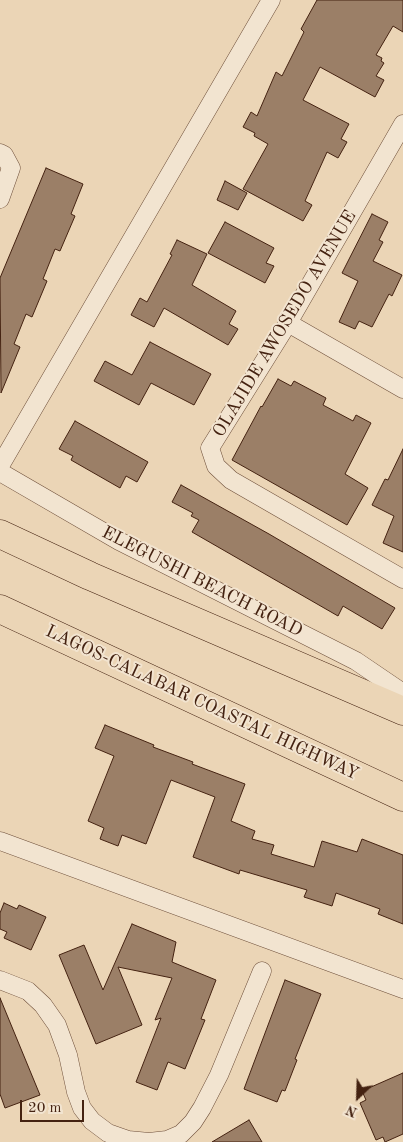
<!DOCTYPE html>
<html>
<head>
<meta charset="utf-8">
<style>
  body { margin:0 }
  #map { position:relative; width:403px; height:1142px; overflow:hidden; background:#ebd5b6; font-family:"Old Standard TT",serif }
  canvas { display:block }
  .north { position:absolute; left:333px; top:1072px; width:50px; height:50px; -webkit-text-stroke:4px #f2e4d0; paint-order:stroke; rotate:204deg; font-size:14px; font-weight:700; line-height:20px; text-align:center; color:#421 }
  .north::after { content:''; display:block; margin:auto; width:18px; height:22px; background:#421; clip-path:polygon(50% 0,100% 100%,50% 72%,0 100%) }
  .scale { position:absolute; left:20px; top:1100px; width:64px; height:22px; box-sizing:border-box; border:2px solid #421; border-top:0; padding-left:6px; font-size:15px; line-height:18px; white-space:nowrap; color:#421; -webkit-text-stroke:4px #f2e4d0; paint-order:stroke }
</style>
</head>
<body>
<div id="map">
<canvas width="403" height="1142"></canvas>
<div class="north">N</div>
<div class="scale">20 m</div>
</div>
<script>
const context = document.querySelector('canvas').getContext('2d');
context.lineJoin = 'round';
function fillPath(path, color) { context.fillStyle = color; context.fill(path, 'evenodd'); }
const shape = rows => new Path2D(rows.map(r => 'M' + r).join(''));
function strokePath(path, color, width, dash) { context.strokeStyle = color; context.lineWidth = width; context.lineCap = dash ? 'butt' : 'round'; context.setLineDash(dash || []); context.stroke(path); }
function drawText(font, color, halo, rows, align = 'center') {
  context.font = font + ' "Old Standard TT",serif'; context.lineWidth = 4; context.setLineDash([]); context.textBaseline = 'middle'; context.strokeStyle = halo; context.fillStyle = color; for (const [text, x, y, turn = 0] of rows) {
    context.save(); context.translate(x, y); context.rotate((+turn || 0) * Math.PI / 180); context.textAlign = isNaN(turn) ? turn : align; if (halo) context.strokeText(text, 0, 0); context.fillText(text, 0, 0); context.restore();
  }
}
const building = shape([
  [317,0,403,0,403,32,393,26,376,55,382,58,381,61,384,63,376,76,384,80,375,97,320,67,303,100,349,124,341,139,347,142,338,158,327,152,305,201,312,205,303,221,243,189,268,144,254,136,255,133,243,127,251,112,257,116,276,72,282,76,304,32,301,29,317,0],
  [46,168,83,184,71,214,75,216,60,251,55,249,43,279,47,281,32,317,26,314,14,344,20,347,1,393,0,278,46,168],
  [225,181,247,193,238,210,217,200,225,181],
  [372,214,388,222,379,240,383,242,373,261,402,275,392,296,389,294,372,327,359,321,355,329,339,322,358,281,342,273,372,214],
  [225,222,274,248,266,263,274,266,265,283,208,253,225,222],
  [177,240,207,254,192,285,236,311,229,324,238,329,228,345,164,308,154,327,131,315,140,298,147,302,172,255,170,254,177,240],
  [150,342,211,374,194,405,151,383,139,405,94,381,105,361,132,375,150,342],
  [278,379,291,386,294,381,326,398,323,405,353,421,356,415,371,423,345,474,368,488,347,525,232,460,261,406,262,407,278,379],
  [75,421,148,462,137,482,126,476,120,488,71,460,73,456,59,449,75,421],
  [403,449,403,552,383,543,394,516,372,505,385,479,388,480,403,449],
  [181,485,269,534,395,608,382,629,343,606,338,616,192,532,199,520,191,516,193,513,172,502,181,485],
  [105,725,154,745,153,747,193,762,192,764,245,784,231,821,255,831,252,839,274,845,271,854,314,867,322,841,357,852,362,839,403,855,403,924,378,914,380,909,336,893,332,906,304,897,307,890,240,870,239,874,193,857,215,797,171,780,146,844,122,835,118,846,100,839,104,828,88,821,114,756,95,748,105,725],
  [4,903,17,909,19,905,46,917,31,950,4,938,7,932,0,929,0,913,4,903],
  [132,924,176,942,172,962,216,980,201,1019,205,1020,185,1069,168,1062,157,1090,136,1082,161,1018,155,1020,172,978,118,967,142,1025,96,1044,59,955,84,945,103,990,132,924],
  [285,980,321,994,295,1059,297,1060,285,1091,282,1090,277,1102,244,1089,285,980],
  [0,998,40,1095,5,1108,0,1094,0,998],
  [403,1073,403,1134,385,1142,383,1137,376,1140,360,1103,366,1100,362,1091,403,1073],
  [249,1120,262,1142,212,1142,249,1120]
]);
fillPath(building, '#9b7f67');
strokePath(building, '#421', 1);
const street = shape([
  [403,124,288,323,210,448,216,466,231,480,403,579],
  [0,153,4,155,11,168,0,199],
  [288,323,403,389],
  [0,466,271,0],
  [0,472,119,541,356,661,403,693],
  [0,841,403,989],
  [0,980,28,991,43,1005,57,1025,68,1055,76,1092,82,1108,92,1121,108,1133,128,1140,149,1142,167,1140,181,1134,193,1122,202,1108,219,1075,262,971]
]);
const highway = shape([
  [0,534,90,576,403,711],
  [0,609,403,797]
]);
strokePath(street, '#6e4f3a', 19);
strokePath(highway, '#421', 29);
strokePath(street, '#f2e4d0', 18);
strokePath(highway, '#ebd5b6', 28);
drawText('18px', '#421', '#f2e4d0', [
  ["OLAJIDE AWOSEDO AVENUE",285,324,-59],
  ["ELEGUSHI BEACH ROAD",202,582,27],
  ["LAGOS-CALABAR COASTAL HIGHWAY",202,703,25]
]);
</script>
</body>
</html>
